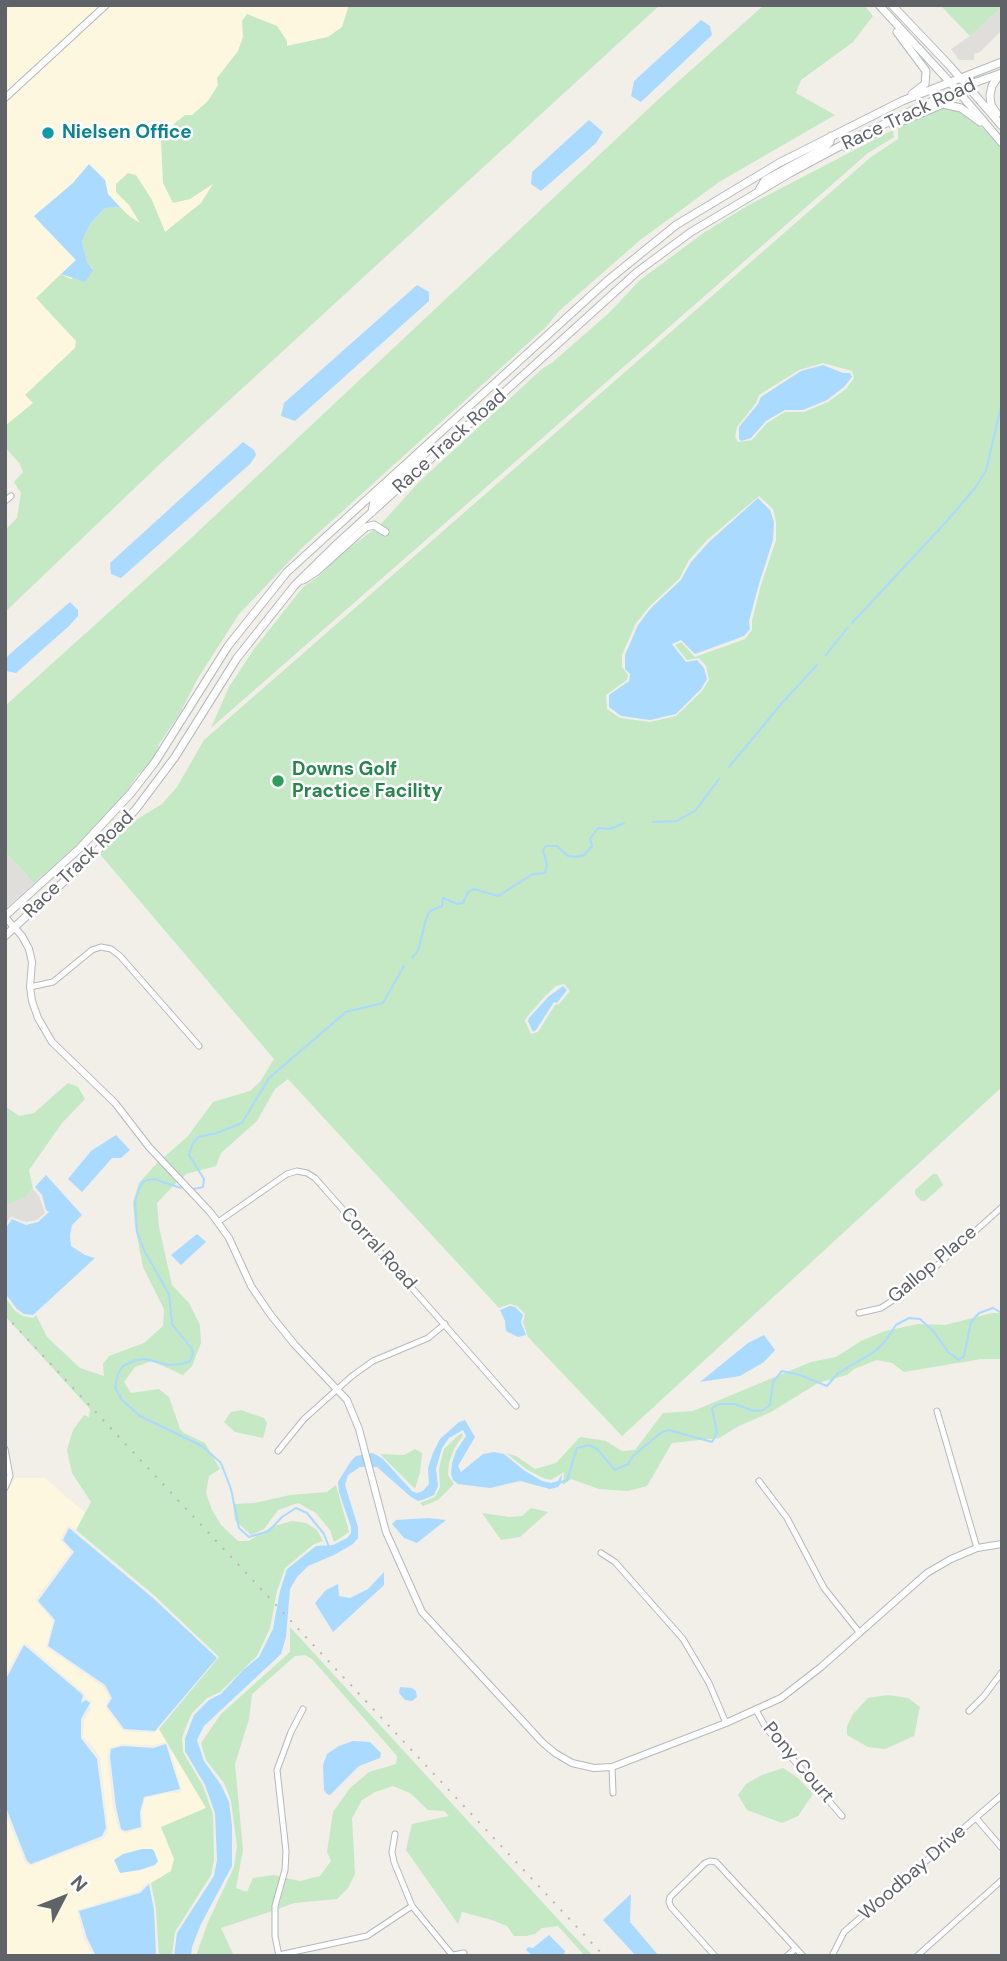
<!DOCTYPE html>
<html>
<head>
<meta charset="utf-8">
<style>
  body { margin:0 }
  #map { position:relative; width:1007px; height:1961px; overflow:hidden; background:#f1efe8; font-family:"DM Sans",sans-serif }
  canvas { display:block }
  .frame { position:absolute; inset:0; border:7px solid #5f6368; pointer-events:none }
  .north { position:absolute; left:28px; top:1863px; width:70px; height:70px; -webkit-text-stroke:5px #fff; paint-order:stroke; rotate:48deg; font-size:19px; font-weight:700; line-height:28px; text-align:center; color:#5f6368 }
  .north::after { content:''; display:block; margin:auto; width:24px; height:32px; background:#5f6368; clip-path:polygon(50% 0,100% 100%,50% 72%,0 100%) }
</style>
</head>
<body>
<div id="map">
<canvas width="1007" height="1961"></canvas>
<div class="frame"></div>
<div class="north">N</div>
</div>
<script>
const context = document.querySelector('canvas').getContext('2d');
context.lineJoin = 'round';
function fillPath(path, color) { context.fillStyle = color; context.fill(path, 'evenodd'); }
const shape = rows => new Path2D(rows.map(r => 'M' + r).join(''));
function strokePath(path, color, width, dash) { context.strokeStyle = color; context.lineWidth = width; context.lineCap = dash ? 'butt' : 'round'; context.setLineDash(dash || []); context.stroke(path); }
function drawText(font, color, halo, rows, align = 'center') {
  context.font = font + ' "DM Sans",sans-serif'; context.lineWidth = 5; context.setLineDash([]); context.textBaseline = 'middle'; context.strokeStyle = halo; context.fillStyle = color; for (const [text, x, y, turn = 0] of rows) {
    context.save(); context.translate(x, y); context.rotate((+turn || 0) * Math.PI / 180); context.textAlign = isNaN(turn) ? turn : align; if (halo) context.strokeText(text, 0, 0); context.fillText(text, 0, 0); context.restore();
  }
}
fillPath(shape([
  [12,5,102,5,5,94,5,12],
  [110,5,349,5,342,27,327,37,286,46,277,26,247,14,242,21,243,37,238,51,217,78,218,85,208,101,192,116,190,199,214,183,201,203,165,232,160,218,116,191,129,205,141,224,129,216,108,194,105,180,80,173,73,183,34,217,76,261,76,341,75,348,26,395,33,403,5,426,5,102],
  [16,1478,45,1478,85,1513,76,1530,70,1526,67,1527,60,1540,71,1552,35,1600,53,1621,46,1647,103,1687,109,1698,105,1707,123,1731,154,1733,159,1729,166,1742,153,1745,122,1744,109,1748,107,1758,113,1807,119,1830,126,1833,143,1828,142,1811,145,1798,166,1793,178,1793,182,1791,170,1749,206,1808,161,1827,174,1859,171,1871,151,1883,148,1882,139,1891,77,1910,84,1939,93,1956,5,1956,5,1812,25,1863,30,1866,103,1839,108,1833,108,1828,100,1758,96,1750,83,1737,84,1720,90,1711,92,1701,86,1698,84,1693,26,1643,19,1649,5,1676,5,1494]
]), '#fef7e0');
fillPath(shape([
  [1002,7,1002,30,980,52,974,54,974,60,959,60,951,49,970,36],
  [5,852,34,883,5,909],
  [33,1189,39,1196,45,1213,37,1220,26,1222,11,1217,5,1224,5,1203,13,1203,24,1198]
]), '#e0deda');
fillPath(shape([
  [349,5,660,5,162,462,5,612,5,530,17,518,21,493,14,482,23,472,20,464,5,447,5,426,33,403,25,395,75,348,76,341,36,298,61,274,71,279,93,269,87,262,82,242,90,224,105,208,120,207,129,216,140,223,129,205,116,192,116,184,128,173,136,175,152,200,165,232,201,203,213,184,190,199,173,203,163,183,161,141,176,122,185,115,192,115,208,101,218,85,217,78,238,51,243,37,242,21,247,14,277,26,287,41,287,46,328,37,342,27],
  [764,5,864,5,873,16,853,42,801,80,796,93,835,115,719,182,639,241,559,311,546,327,303,547,239,614,198,678,180,713,159,744,155,757,145,771,139,773,123,797,86,837,34,883,5,852,5,706,188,541,662,96],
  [940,5,1002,5,1002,7,970,36],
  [949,107,962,112,986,131,1002,150,1002,1087,622,1436,528,1337,523,1322,525,1314,517,1306,510,1304,499,1308,288,1079,275,1089,257,1121,221,1153,216,1166,186,1174,182,1178,163,1158,188,1136,213,1102,250,1091,260,1082,274,1059,99,853,131,823,162,804,177,787,204,740,871,157,898,139,898,128,937,108],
  [823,363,852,371,854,378,846,389,828,402,804,412,785,412,767,423,752,440,738,442,735,437,737,427,756,403,759,395,799,370],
  [759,496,773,509,776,522,776,540,761,585,752,621,752,630,745,639,695,657,681,642,675,645,687,660,699,658,706,666,709,680,702,691,676,716,650,722,620,718,607,709,606,695,627,680,628,675,622,667,622,655,636,623,650,606,679,579,689,560,707,540],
  [564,984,570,991,559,1004,555,1005,538,1032,531,1034,525,1021,527,1017,546,995,556,986],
  [893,130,894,137,868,153,211,728,229,687,254,649,303,587,319,576,341,554,375,529,386,536,389,531,380,525,419,482,542,369,553,362,609,313,640,280,705,232,747,206],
  [68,1083,78,1087,85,1099,62,1123,29,1170,33,1189,24,1198,13,1203,5,1203,5,1106,19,1116,34,1113],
  [158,1162,177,1182,157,1203,159,1227,172,1285,189,1303,200,1325,201,1343,192,1366,183,1375,152,1361,135,1367,124,1382,131,1393,159,1389,169,1397,180,1429,184,1433,205,1443,220,1469,209,1476,206,1493,212,1510,221,1525,238,1541,249,1541,271,1527,292,1521,306,1523,317,1530,323,1541,314,1544,285,1568,277,1591,270,1628,257,1656,220,1692,207,1698,192,1713,187,1724,182,1738,183,1752,203,1786,213,1814,214,1860,211,1875,175,1932,172,1956,159,1956,156,1909,151,1883,171,1871,174,1859,161,1827,206,1808,159,1729,219,1657,155,1596,76,1530,91,1502,72,1473,67,1450,73,1430,84,1415,89,1417,90,1409,5,1316,5,1297,15,1311,23,1316,33,1318,36,1315,47,1337,80,1368,104,1376,103,1364,109,1356,144,1343,163,1326,164,1309,143,1267,135,1226,133,1202,139,1183],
  [933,1174,937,1174,943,1185,925,1201,921,1201,915,1194,915,1190],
  [992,1313,1002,1313,1002,1359,981,1359,904,1372,892,1363,877,1360,854,1369,847,1375,818,1383,771,1412,739,1426,719,1438,672,1443,647,1486,628,1491,599,1489,571,1479,563,1485,564,1472,551,1480,543,1478,526,1469,506,1453,516,1456,535,1469,556,1463,580,1437,606,1441,622,1451,635,1450,663,1413,693,1411,811,1362,836,1357,861,1341,885,1331,918,1324,945,1325],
  [241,1410,264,1418,267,1423,263,1438,235,1432,224,1422,231,1412],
  [461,1433,463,1435,454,1449,449,1463,448,1475,454,1484,438,1500,423,1506,420,1503,435,1497,440,1487,439,1469,444,1449],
  [415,1449,422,1453,420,1472,415,1489,380,1454,404,1455],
  [336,1485,349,1532,334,1542,330,1530,316,1513,298,1503,278,1510,264,1529,251,1535,235,1520,233,1504,255,1503,290,1495,327,1492],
  [531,1508,548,1512,520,1537,501,1540,482,1513,509,1517,522,1516],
  [290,1627,568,1930,593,1956,585,1956,558,1926,542,1928,535,1934,526,1936,514,1936,507,1926,492,1920,462,1912,458,1924,406,1850,412,1824,449,1816,444,1811,428,1810,410,1793,393,1786,375,1792,362,1800,352,1818,355,1874,348,1888,337,1899,294,1903,278,1909,286,1878,300,1881,320,1876,331,1861,327,1852,333,1812,350,1788,369,1772,396,1764,397,1756,312,1659,305,1655,295,1656,252,1694,249,1719,235,1764,243,1850,236,1888,247,1892,253,1878,274,1875,281,1877,272,1911,221,1928,234,1956,196,1956,208,1922,234,1867,237,1846,231,1801,224,1783,206,1760,201,1743,221,1714,290,1652],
  [888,1695,908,1698,920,1707,914,1736,885,1749,868,1747,847,1735,847,1726,853,1714,868,1698],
  [783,1768,798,1778,813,1794,798,1816,782,1823,747,1810,738,1795,746,1784,762,1775]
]), '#c5e8c5');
fillPath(shape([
  [701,20,710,26,712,35,641,102,631,96,634,81],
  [589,120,603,132,596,143,541,191,531,184,532,172],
  [89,164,105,180,108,194,120,207,105,208,90,224,82,242,87,262,93,270,85,282,61,274,76,260,34,216,73,183],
  [417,285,429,292,429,301,295,421,281,416,284,403],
  [823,365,843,373,850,373,852,377,844,387,827,400,803,410,785,410,766,421,751,438,741,441,739,439,739,427,758,404,761,397,801,371],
  [243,442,254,450,256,455,250,464,121,578,111,574,110,563],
  [758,498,770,510,774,522,773,540,759,584,749,621,750,629,744,636,695,654,681,640,672,644,686,662,697,660,704,668,707,679,701,689,676,714,650,720,621,716,609,707,609,695,629,681,630,674,625,669,625,655,638,625,651,608,681,580,691,562,709,542],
  [70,602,78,610,78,616,69,626,16,673,6,671,5,659,11,653],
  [563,986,567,990,557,1003,554,1002,536,1030,533,1032,528,1021,529,1018,548,997],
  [116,1135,130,1150,121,1158,112,1158,82,1192,68,1179,91,1151],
  [46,1175,82,1215,72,1225,70,1235,71,1246,85,1255,95,1258,33,1315,24,1314,17,1309,5,1293,5,1229,12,1219,26,1225,38,1222,49,1212,46,1210,42,1195,35,1187],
  [197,1234,206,1242,181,1265,171,1255],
  [510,1306,515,1307,523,1315,521,1322,526,1335,518,1337,506,1331,505,1321,500,1310],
  [764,1335,775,1350,764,1362,740,1376,700,1382,748,1343],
  [465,1420,475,1437,458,1466,461,1472,483,1454,494,1452,504,1454,525,1471,542,1481,551,1483,558,1481,562,1474,561,1483,558,1487,550,1489,520,1481,490,1488,458,1484,453,1480,451,1474,452,1463,456,1451,466,1436,463,1430,449,1438,442,1448,436,1469,438,1486,434,1495,425,1499,418,1501,411,1497,377,1467,360,1467,348,1475,345,1485,358,1527,358,1538,353,1544,334,1555,308,1566,297,1577,290,1589,286,1637,281,1654,204,1726,197,1740,204,1761,221,1785,229,1802,232,1825,232,1866,201,1924,192,1947,191,1956,174,1956,177,1933,214,1876,217,1860,215,1813,205,1785,185,1751,185,1739,194,1715,209,1700,221,1694,243,1670,259,1657,273,1629,280,1591,287,1569,316,1546,333,1545,347,1538,351,1533,351,1527,339,1492,338,1482,351,1461,356,1456,373,1453,383,1459,412,1491,417,1493,423,1491,429,1484,428,1468,433,1453,440,1439,459,1422],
  [428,1518,446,1520,417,1543,404,1538,392,1524,396,1520],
  [69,1528,153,1598,217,1658,155,1731,124,1729,107,1706,112,1698,105,1685,48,1646,55,1620,38,1601,74,1552,63,1540],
  [384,1572,384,1585,333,1632,315,1603,326,1590,338,1584,339,1596,350,1598,368,1589],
  [24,1645,83,1695,81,1703,86,1700,90,1703,81,1719,81,1738,97,1759,106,1828,102,1836,31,1864,27,1861,5,1805,5,1681],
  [400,1687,412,1688,416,1691,417,1697,412,1701,405,1700,399,1693],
  [353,1741,370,1742,381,1753,380,1758,359,1766,330,1795,327,1794,324,1790,323,1765,327,1754,339,1746],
  [166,1744,180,1789,144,1797,140,1812,141,1827,125,1831,121,1829,116,1807,110,1757,111,1749,122,1746,153,1748],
  [142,1849,152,1849,154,1851,158,1861,155,1865,140,1870,120,1873,114,1860,123,1854],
  [149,1884,154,1910,156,1956,96,1956,87,1938,79,1911,140,1893],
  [631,1894,630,1922,659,1956,636,1956,603,1920],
  [549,1935,565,1951,563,1956,533,1956,526,1950,528,1947,533,1948]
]), '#aadaff');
strokePath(shape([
  [852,623,947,521,975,488,986,471,1002,402],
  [826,655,848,627],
  [729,767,782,703,817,665],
  [653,822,677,821,696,810,719,779],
  [412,958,418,951,426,919,430,911,442,906,443,898,457,904,463,903,468,892,474,889,498,896,533,874,545,873,547,865,543,850,546,846,557,846,568,856,577,857,584,855,592,846,590,839,598,828,610,829,624,823],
  [181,1188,154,1179,144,1181,139,1189,135,1202,136,1216,137,1232,145,1252,169,1294,172,1324,192,1349,193,1354,190,1361,181,1364,169,1365,145,1359,136,1360,123,1366,118,1374,115,1387,122,1400,140,1416,202,1446,221,1463,231,1489,239,1528,249,1537,269,1531,282,1517,296,1508,307,1513,324,1534,329,1547],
  [194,1189,203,1187,204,1179,189,1155,192,1145,198,1137,217,1133,242,1123,269,1078,346,1012,383,1003,404,966],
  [559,1483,567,1480,577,1448,589,1445,597,1449,615,1470,628,1464,634,1455,662,1432,669,1430,712,1442,717,1433,712,1408,719,1404,734,1404,754,1411,763,1410,770,1405,773,1382,782,1371,800,1375,827,1386,838,1373,871,1354,883,1344,896,1325,909,1318,920,1319,934,1332,948,1352,959,1360,964,1356,971,1322,979,1313,993,1308,1002,1313]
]), '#aadaff', 2);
const minor = shape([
  [5,501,11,496],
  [30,987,53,982,92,950,101,947,111,949,120,956,199,1046],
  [218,1222,287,1174,297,1171,307,1173,315,1178,516,1406],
  [859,1313,881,1308,913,1287,1002,1207],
  [937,1411,977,1548],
  [5,1449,10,1476,5,1488],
  [278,1451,304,1419,352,1376,373,1361,428,1338,445,1324],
  [759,1481,787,1518,824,1588,859,1632],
  [601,1553,615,1562,683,1639,709,1683,726,1723],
  [756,1710,766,1728,842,1816],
  [969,1711,984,1696,1002,1672],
  [612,1767,613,1793],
  [976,1818,1002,1848],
  [395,1834,392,1852,394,1862,412,1906,453,1956],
  [279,1955,367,1936,412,1906],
  [453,1955,464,1953],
  [279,1956,275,1936,275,1906,285,1870,286,1851,277,1770,291,1732,303,1709],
  [715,1956,671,1907,669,1902,670,1897,705,1863,710,1861,716,1862,803,1956],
  [787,1956,795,1949],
  [832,1956,844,1932,1002,1795],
  [917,1956,1002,1880]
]);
const tertiary = shape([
  [5,98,106,5],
  [5,917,22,936,29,949,32,962,30,987,32,1001,38,1018,52,1042,115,1103,149,1147,211,1213,229,1238,251,1286,270,1314,295,1345,347,1400,359,1429,386,1532,422,1612,543,1743,555,1753,572,1763,594,1768,612,1767,726,1723,781,1698,821,1667,927,1573,951,1559,977,1548,1002,1544]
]);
const secondary = shape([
  [879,5,957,90,1002,143],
  [892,5,949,65,1002,126],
  [897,32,926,71,925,84,912,94],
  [997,114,991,105,990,95,992,86,999,75],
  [893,125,943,104,961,108,980,122],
  [845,147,876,133],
  [759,190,765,180,824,148,830,142,831,136],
  [372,512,374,501,425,454,431,444],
  [303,580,317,571,366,527,374,525,385,532],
  [5,916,80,848,131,793,155,762,228,646,287,572,607,281,676,225,779,163,902,101,1002,62],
  [5,936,101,847,136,809,175,757,237,658,295,585,340,541,637,272,691,232,790,173,857,137,926,104,965,86,1002,73]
]);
strokePath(minor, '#b5b8bc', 7);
strokePath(tertiary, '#b5b8bc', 8);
strokePath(secondary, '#b6babf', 9);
strokePath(minor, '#fff', 5);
strokePath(tertiary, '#fff', 6);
strokePath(secondary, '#fff', 7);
strokePath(shape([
  [5,1315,604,1956]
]), '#b6b7b8', 2, [2, 9]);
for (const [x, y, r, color] of [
  [48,133,7,"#0f9aa8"],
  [278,781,7,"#2e9e5b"]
]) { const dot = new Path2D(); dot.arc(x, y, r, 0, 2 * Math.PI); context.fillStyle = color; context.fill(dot); strokePath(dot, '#fff', 2.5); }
drawText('19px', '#5f6368', '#fff', [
  ["Race Track Road",909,115,-25],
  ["Race Track Road",450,442,-42],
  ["Race Track Road",79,865,-44],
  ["Corral Road",378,1249,48],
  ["Gallop Place",933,1265,-40],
  ["Pony Court",798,1763,50],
  ["Woodbay Drive",913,1873,-41]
]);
drawText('bold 19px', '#0d838f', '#fff', [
  ["Nielsen Office",62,133]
], 'left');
drawText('bold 19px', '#27864d', '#fff', [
  ["Downs Golf",292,770],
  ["Practice Facility",292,792]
], 'left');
</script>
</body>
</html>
